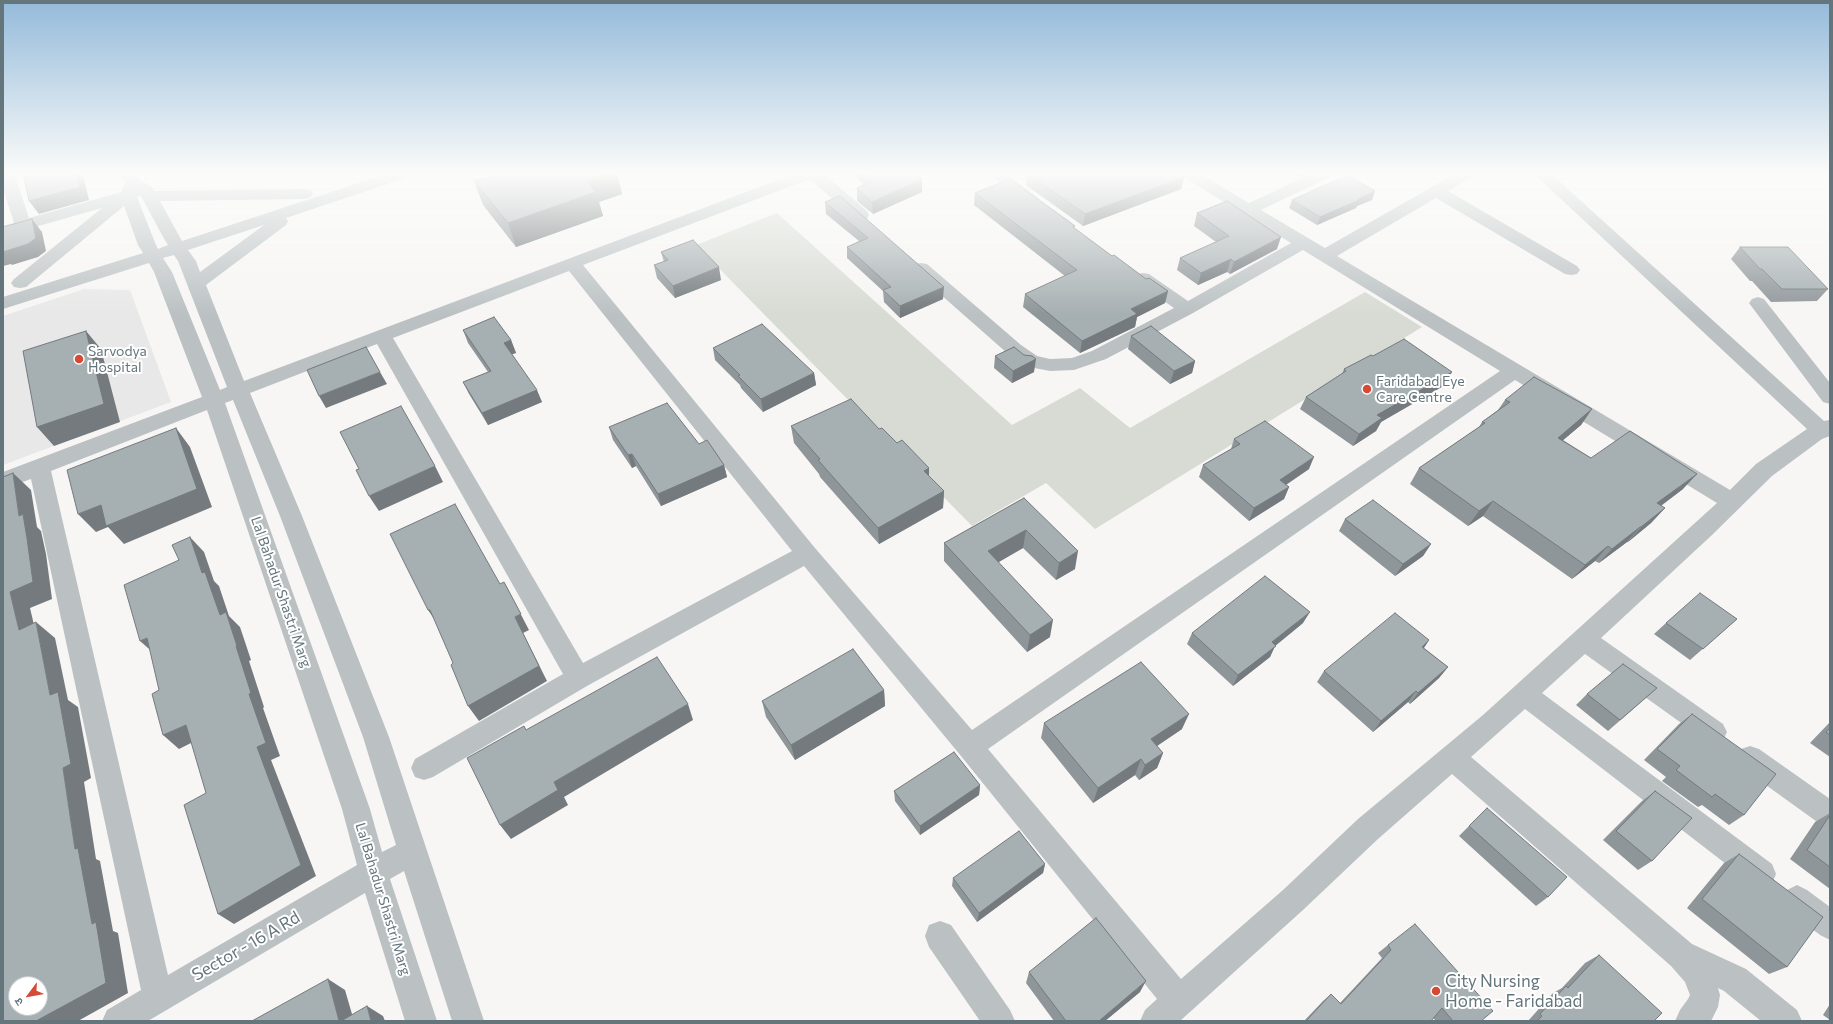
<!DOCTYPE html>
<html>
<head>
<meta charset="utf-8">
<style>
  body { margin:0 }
  #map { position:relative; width:1833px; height:1024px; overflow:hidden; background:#f7f6f4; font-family:Commissioner,"Noto Sans Devanagari",sans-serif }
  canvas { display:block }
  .frame { position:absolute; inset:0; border:4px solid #64757c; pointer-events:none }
  .north { position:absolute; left:8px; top:976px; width:40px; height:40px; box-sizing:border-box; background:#fff; border:1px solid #c1c8cb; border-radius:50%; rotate:238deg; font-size:11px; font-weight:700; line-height:16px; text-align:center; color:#64757c }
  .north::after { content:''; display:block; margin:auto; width:14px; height:18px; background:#d54935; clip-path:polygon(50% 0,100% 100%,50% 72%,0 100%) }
</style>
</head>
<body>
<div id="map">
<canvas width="1833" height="1024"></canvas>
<div class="frame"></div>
<div class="north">उ</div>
</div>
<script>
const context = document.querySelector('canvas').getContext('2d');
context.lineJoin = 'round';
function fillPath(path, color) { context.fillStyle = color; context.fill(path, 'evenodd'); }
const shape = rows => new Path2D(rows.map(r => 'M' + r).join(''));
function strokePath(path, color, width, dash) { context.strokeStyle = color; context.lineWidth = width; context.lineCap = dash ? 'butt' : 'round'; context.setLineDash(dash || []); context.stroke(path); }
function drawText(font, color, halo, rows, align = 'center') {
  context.font = font + ' Commissioner,sans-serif'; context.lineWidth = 4; context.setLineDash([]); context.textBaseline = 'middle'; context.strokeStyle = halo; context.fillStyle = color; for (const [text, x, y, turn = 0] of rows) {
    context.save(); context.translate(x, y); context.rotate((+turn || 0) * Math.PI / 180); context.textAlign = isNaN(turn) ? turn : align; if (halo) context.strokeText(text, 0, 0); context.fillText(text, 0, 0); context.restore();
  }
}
fillPath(shape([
  [84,289,130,290,171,402,3,465,3,316]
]), '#e7e8e7');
fillPath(shape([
  [777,213,1012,425,1080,388,1130,428,1365,292,1422,327,1095,529,1046,483,972,526,696,245]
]), '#d7dbd3');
fillPath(shape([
  [3,172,14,172,29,218,121,192,125,183,120,172,136,172,140,180,152,187,155,191,305,189,311,191,313,194,311,197,305,199,160,201,182,241,392,172,416,172,414,175,286,218,288,221,286,225,206,285,244,381,799,172,822,172,867,211,869,215,867,219,861,220,855,219,810,179,583,265,815,548,972,730,1500,371,1303,250,1193,313,1106,359,1074,370,1050,371,1024,366,1007,353,915,272,912,268,915,264,921,263,927,264,1021,345,1037,356,1050,359,1072,358,1092,351,1174,308,1137,282,1134,278,1137,274,1143,273,1149,274,1188,301,1291,243,1180,175,1178,172,1197,172,1249,203,1315,172,1336,172,1334,175,1261,210,1325,248,1458,172,1477,172,1475,175,1448,191,1577,266,1580,270,1577,274,1571,275,1565,274,1436,198,1337,256,1730,490,1756,464,1807,429,1532,172,1549,172,1824,421,1830,420,1830,436,1822,439,1772,476,1712,535,1601,638,1723,724,1727,732,1723,740,1714,744,1705,740,1585,654,1542,693,1772,864,1776,874,1772,884,1762,888,1752,884,1525,709,1471,757,1692,944,1746,969,1797,1010,1802,1021,1761,1021,1724,991,1718,988,1720,995,1718,1007,1711,1021,1675,1021,1680,1010,1688,999,1690,995,1685,982,1671,966,1452,774,1378,839,1303,910,1180,1021,1140,1021,1145,1010,1157,999,961,756,804,566,587,686,433,777,424,780,415,777,411,768,415,759,563,674,377,344,250,393,302,516,389,737,484,1021,452,1021,404,871,390,879,437,1021,405,1021,365,893,148,1021,102,1021,107,1010,141,990,31,479,3,489,3,472,202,397,154,272,149,263,3,309,3,297,143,253,138,245,124,206,26,287,20,288,14,287,11,283,14,279,102,208,3,236,3,226,14,223,3,188,3,172],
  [141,196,163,237,168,245,158,249,156,245,137,197,141,196],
  [264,225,200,272,196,261,188,250,264,225],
  [174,255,178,261,227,387,220,390,172,272,163,258,174,255],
  [569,271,792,551,583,663,393,338,569,271],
  [1515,380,1717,503,1483,715,1358,819,1283,890,1181,979,988,749,1515,380],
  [233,400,280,516,363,737,396,845,382,852,370,809,225,403,233,400],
  [207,410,342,809,357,865,168,975,51,471,207,410],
  [986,172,1004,172,1038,198,1036,201,1030,203,1024,201,986,172],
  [1758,297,1764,299,1830,383,1830,404,1823,402,1752,307,1749,303,1752,299,1758,297],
  [1750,746,1759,749,1830,799,1830,828,1820,824,1741,767,1737,758,1741,749,1750,746],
  [1797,885,1807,890,1830,907,1830,940,1820,935,1787,910,1782,900,1787,890,1797,885],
  [940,921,951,925,1010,1010,1015,1021,980,1021,929,947,925,936,929,925,940,921]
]), '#bbc1c3');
fillPath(shape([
  [494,172,617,172,622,194,599,202,603,216,516,247,483,205,474,181,494,175],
  [853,172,911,172,922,192,873,214,857,201,857,188,863,186,863,183,853,175],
  [1027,172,1176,172,1184,177,1181,189,1083,226,1026,185,1027,173,1028,173],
  [1291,172,1314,172,1300,177],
  [975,193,1075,226,1074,228,1112,256,1146,279,1168,291,1165,303,1137,317,1135,327,1080,353,1023,307,1025,294,1065,276,974,205],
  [1292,200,1372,200,1357,206,1356,208,1317,225,1289,208],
  [825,202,943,299,900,318,884,302,883,291,847,258,847,247,859,241,826,214],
  [1197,213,1277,249,1230,274,1227,272,1198,285,1177,270,1180,258,1216,242,1194,226],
  [1740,247,1828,289,1817,301,1771,302,1752,281,1750,281,1731,259],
  [661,252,721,280,675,298,657,278,654,265,664,262],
  [463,330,511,340,516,353,512,354,542,402,488,425,469,394,463,382,488,372,468,343],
  [1131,336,1195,361,1192,373,1170,384,1128,349],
  [713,348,814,373,816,385,763,412,741,388,740,385,715,360],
  [1024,355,1034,372,1012,383,994,368,995,356],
  [1373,356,1445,385,1381,422,1376,431,1353,446,1300,409,1306,397,1342,374,1344,369],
  [1505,400,1592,409,1581,425,1563,440,1591,458,1683,489,1661,506,1665,508,1651,523,1628,542,1627,542,1599,563,1595,561,1572,579,1483,516,1468,526,1410,484,1419,468,1479,427,1482,422,1498,410],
  [791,426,879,429,929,468,929,476,944,491,943,508,879,544,820,477,819,474,794,443],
  [609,427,699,444,724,465,727,477,661,506,636,466,632,468,613,440],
  [1234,439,1309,469,1286,485,1289,487,1284,499,1249,521,1199,477,1203,465,1231,449],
  [1024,498,1075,569,1056,580,1023,548,998,562,1050,637,1027,652,944,561,944,543],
  [1345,519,1431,544,1423,556,1395,576,1339,531],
  [1737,619,1690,660,1654,634,1666,623],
  [1303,623,1275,646,1270,657,1233,686,1187,644,1192,633],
  [1429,640,1424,648,1448,667,1439,678,1410,704,1408,702,1373,732,1317,682,1324,671],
  [1657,688,1608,731,1576,705,1587,694],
  [884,690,885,706,795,760,766,717,762,701],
  [1692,714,1744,815,1729,825,1702,805,1698,807,1662,781,1666,777,1644,760,1679,724],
  [1830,722,1830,757,1810,743],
  [1044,723,1182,729,1157,746,1163,753,1157,768,1139,780,1135,775,1093,803,1041,738],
  [980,785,979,795,920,835,895,801,894,791],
  [1655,791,1652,861,1638,870,1603,840,1642,801],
  [1487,808,1548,897,1536,906,1459,836],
  [1830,813,1830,889,1790,859,1815,822],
  [1739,854,1787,967,1769,974,1687,908,1724,863],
  [1045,864,1043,873,977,922,952,886,953,878],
  [1388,945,1481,1021,1436,1021,1433,1018,1431,1021,1304,1021,1323,1001,1331,994,1340,1003,1382,958,1378,953],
  [1599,955,1654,1021,1528,1021,1553,993,1562,988,1585,963],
  [1029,972,1140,992,1105,1021,1054,1021,1026,983],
  [1830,1004,1830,1020,1823,1015]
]), '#8f9699');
fillPath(shape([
  [76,172,80,172,81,175,84,179,89,200,39,214,29,201],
  [608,172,617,172,622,194,599,202,603,216,516,247,508,223,586,181],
  [1302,172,1314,172,1300,177],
  [1184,177,1181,189,1083,226,1085,214],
  [922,179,922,192,873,214,872,202],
  [1375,191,1372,200,1357,206,1356,208,1317,225,1320,217],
  [32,219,42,232,46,251,38,257,12,265,11,264,3,266,3,252],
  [1281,237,1277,249,1230,274,1234,262],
  [1231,259,1227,272,1198,285,1201,273],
  [719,267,721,280,675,298,673,286],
  [944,287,943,299,900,318,900,306],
  [1168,291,1165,303,1137,317,1135,327,1080,353,1082,341,1131,309],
  [86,331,101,349,120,422,54,446,37,427],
  [511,340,516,353,509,355,504,343],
  [1036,359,1034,372,1012,383,1013,371],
  [1195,361,1192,373,1170,384,1174,371],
  [380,372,387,384,326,408,319,396],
  [1452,372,1445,385,1381,422,1376,431,1353,446,1359,434,1377,415],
  [814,373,816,385,763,412,761,399],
  [537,390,542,402,488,425,482,413],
  [1592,409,1581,425,1548,453,1558,438],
  [176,428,190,447,212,507,124,544,108,527,96,532,78,514,101,505],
  [632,454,636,466,632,468,628,455],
  [1314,457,1309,469,1275,492,1280,480],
  [724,465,727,477,661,506,658,494],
  [435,466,443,482,379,511,369,496],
  [929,468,929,484,924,471],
  [13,473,31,490,37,527,41,531,46,554,52,599,30,608,39,646,19,630,10,592,19,516],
  [1697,474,1683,489,1644,518,1657,503],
  [1289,487,1284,499,1249,521,1254,508],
  [944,491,943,508,879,544,878,528],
  [1493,501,1483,516,1468,526,1479,511],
  [1665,508,1651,523,1628,542,1641,527],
  [1640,527,1627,542,1599,563,1612,549],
  [1026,530,1023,548,987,569,988,551],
  [190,537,204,552,214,581,219,586,229,616,240,627,251,660,249,661,264,707,263,708,280,756,271,760,316,876,234,924,218,914,257,747,220,615,202,573],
  [1431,544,1423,556,1395,576,1403,564],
  [1608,546,1595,561,1572,579,1585,565],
  [1078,551,1075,569,1056,580,1059,563],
  [504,582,529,630,523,633,547,681,479,721,468,706,515,617],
  [428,610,430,610,439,626],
  [1310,612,1303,623,1275,646,1270,657,1233,686,1238,675,1272,642],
  [1053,620,1050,637,1027,652,1030,635],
  [36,622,55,638,68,700,78,707,91,778,84,782,96,859,100,861,113,931,118,933,128,993,78,1021,36,1021,92,924,75,849,63,768,50,695],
  [147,638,156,655,140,641],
  [1429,640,1421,652,1422,647],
  [1448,667,1439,678,1410,704,1418,693],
  [884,690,885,706,795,760,791,745],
  [1416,691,1408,702,1373,732,1381,721],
  [688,704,693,720,564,797,568,805,511,839,500,825,554,782],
  [1189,714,1182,729,1145,754,1151,739],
  [186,725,201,738,179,749,163,735],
  [1163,753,1157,768,1139,780,1145,765],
  [1141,759,1135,775,1093,803,1098,788],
  [980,785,979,795,920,835,920,826],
  [1045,864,1043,873,977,922,979,913],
  [328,979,345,990,354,1021,339,1021],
  [1146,981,1140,992,1105,1021,1099,1021],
  [367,1006,383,1016,385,1021,371,1021]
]), '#747a7d');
const building = shape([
  [23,172,76,172,80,187,29,201,23,172],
  [496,172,611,172,586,181,596,192,508,223,474,181,497,174,496,172],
  [865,172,912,172,922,179,872,202,857,188,873,181,863,174,865,172],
  [1030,172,1176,172,1184,177,1085,214,1027,173,1030,172],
  [1348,175,1375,191,1358,199,1359,200,1320,217,1292,200,1348,175],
  [1010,179,1067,220,1075,226,1073,227,1112,256,1114,255,1146,279,1149,278,1168,291,1131,309,1137,314,1082,341,1025,294,1077,270,975,193,1010,179],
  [840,196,944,287,900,306,883,290,891,287,847,247,868,238,825,202,840,196],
  [1227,201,1281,237,1234,262,1231,259,1201,273,1180,258,1229,236,1197,213,1227,201],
  [32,219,36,238,28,244,3,252,3,227,32,219],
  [693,240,719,267,673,286,654,265,668,260,661,252,693,240],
  [1740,247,1788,247,1828,289,1782,289,1762,269,1760,269,1740,247],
  [494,317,511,340,504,343,537,390,482,413,463,382,491,371,463,330,494,317],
  [762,324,814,373,761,399,738,376,740,375,713,348,762,324],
  [1151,326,1195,361,1174,371,1131,336,1151,326],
  [86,331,104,404,37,427,23,351,86,331],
  [1404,339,1452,372,1377,415,1382,418,1359,434,1306,397,1346,371,1344,369,1371,355,1373,356,1404,339],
  [366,347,380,372,319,396,307,370,366,347],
  [1014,347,1024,355,1032,356,1036,359,1013,371,995,356,1014,347],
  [1534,377,1592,409,1558,438,1591,458,1630,431,1697,474,1657,503,1665,508,1641,527,1640,527,1612,549,1608,546,1585,565,1493,501,1479,511,1419,468,1485,423,1482,422,1510,402,1505,400,1534,377],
  [851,399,879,429,882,428,897,443,902,440,929,468,924,471,944,491,878,528,818,460,820,459,791,426,851,399],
  [667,403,699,444,707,440,724,465,658,494,632,454,628,455,609,427,667,403],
  [401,406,435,466,369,496,356,470,359,469,340,432,401,406],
  [1265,421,1314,457,1280,480,1289,487,1254,508,1203,465,1240,444,1234,439,1265,421],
  [176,428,197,489,106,526,101,505,78,514,67,470,176,428],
  [13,473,19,516,23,514,27,538,33,582,10,592,19,630,36,622,50,695,58,692,71,764,63,768,75,849,78,848,92,924,96,922,106,983,36,1021,3,1021,3,477,13,473],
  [16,984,40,984,40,1008,16,1008,16,984],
  [1024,498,1078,551,1059,563,1026,530,988,551,1053,620,1030,635,944,543,1024,498],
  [1373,500,1431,544,1403,564,1345,519,1373,500],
  [455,504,500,584,504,582,521,614,515,617,539,666,468,706,451,665,453,663,430,610,428,610,390,534,455,504],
  [190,537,202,573,205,572,220,615,226,612,237,646,236,646,251,693,249,694,266,743,257,747,301,865,218,914,184,805,206,793,186,725,163,735,152,694,159,690,147,638,140,641,124,585,179,560,172,545,190,537],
  [1265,576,1310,612,1272,642,1276,646,1238,675,1192,633,1265,576],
  [1700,593,1737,619,1703,649,1666,623,1700,593],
  [1395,613,1429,640,1422,647,1448,667,1418,693,1416,691,1381,721,1324,671,1395,613],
  [853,649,884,690,791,745,762,701,853,649],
  [657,657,688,704,554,782,558,790,500,825,467,758,524,726,526,730,657,657],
  [1141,662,1189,714,1151,739,1163,753,1145,765,1141,759,1098,788,1044,723,1141,662],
  [1623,664,1657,688,1620,720,1587,694,1623,664],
  [1692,714,1776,774,1744,815,1715,794,1712,797,1676,770,1680,766,1657,749,1692,714],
  [1830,728,1830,735,1826,732,1830,728],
  [954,752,980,785,920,826,894,791,954,752],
  [1655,791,1692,818,1652,861,1616,831,1655,791],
  [1487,808,1567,877,1548,897,1469,826,1487,808],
  [1830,815,1830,867,1807,850,1830,815],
  [1019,831,1045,864,979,913,953,878,1019,831],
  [1739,854,1823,917,1787,967,1702,899,1739,854],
  [1096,918,1146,981,1099,1021,1066,1021,1029,972,1096,918],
  [1415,924,1493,1011,1481,1021,1453,1021,1442,1008,1431,1021,1306,1021,1331,994,1341,1004,1391,950,1388,945,1415,924],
  [1599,955,1662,1013,1654,1021,1537,1021,1542,1016,1540,1014,1566,986,1568,988,1599,955],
  [328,979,339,1021,252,1021,328,979],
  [367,1006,371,1021,341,1021,367,1006]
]);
fillPath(building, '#a6afb2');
strokePath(building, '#747a7d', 1);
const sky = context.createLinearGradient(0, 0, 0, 315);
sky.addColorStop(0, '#94bada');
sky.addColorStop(0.55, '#fbfbfa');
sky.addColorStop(1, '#fbfbfa00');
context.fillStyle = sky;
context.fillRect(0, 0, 1833, 315);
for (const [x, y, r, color] of [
  [79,359,5,"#d54935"],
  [1367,389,5,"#d54935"],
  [1436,991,5,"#d54935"]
]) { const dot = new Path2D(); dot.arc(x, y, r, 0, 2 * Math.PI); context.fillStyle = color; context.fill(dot); strokePath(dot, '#fff', 1.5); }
drawText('14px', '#64757c', '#fff', [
  ["Sarvodya",88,351],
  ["Hospital",88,367],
  ["Faridabad Eye",1376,381],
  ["Care Centre",1376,397]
], 'left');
drawText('14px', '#64757c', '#fff', [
  ["Lal Bahadur Shastri Marg",281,592,71],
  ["Lal Bahadur Shastri Marg",383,899,73]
]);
drawText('17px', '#64757c', '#fff', [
  ["Sector - 16 A Rd",246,946,-30]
]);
drawText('17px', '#64757c', '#fff', [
  ["City Nursing",1445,981],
  ["Home - Faridabad",1445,1001]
], 'left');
</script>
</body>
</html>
